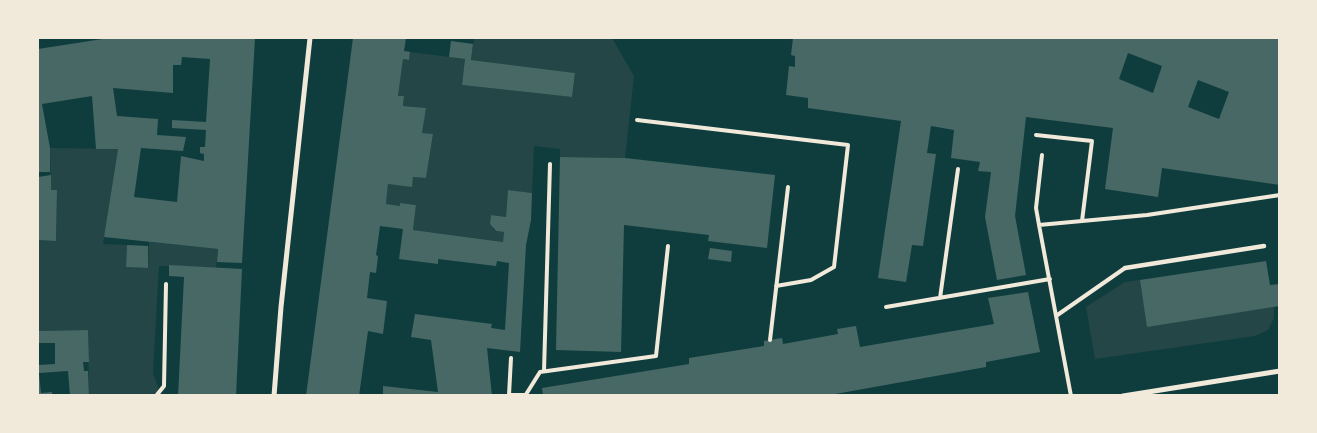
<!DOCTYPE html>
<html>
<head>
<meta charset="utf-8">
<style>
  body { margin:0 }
  #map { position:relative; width:1317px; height:433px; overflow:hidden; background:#0f3d3e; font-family:Montserrat,sans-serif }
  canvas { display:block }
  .frame { position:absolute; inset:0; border:39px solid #f1e9da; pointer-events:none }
</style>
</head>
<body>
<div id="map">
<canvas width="1317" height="433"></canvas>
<div class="frame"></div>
</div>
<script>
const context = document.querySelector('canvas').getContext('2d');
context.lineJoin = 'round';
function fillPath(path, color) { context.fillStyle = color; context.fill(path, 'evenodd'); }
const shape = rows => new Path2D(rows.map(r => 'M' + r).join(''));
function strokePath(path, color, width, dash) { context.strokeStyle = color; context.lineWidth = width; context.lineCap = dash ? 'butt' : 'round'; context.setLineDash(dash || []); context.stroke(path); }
fillPath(shape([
  [474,38,612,38,634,76,625,158,560,157,560,149,534,146,532,193,508,190,506,217,491,215,490,224,495,231,504,232,503,242,413,230,416,205,401,203,400,206,386,204,388,184,412,186,413,177,426,178,433,134,422,133,425,108,403,106,404,97,398,96,403,59,409,60,410,52,465,59,462,85,572,97,575,73,471,60],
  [50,148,118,149,103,244,127,245,126,267,148,268,149,242,218,249,216,268,159,266,153,373,161,395,89,395,88,330,38,331,38,240,56,241,57,190,51,190],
  [1140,280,1148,326,1274,307,1274,318,1268,330,1255,336,1095,359,1086,307,1125,282]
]), '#244646');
fillPath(shape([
  [109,38,255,38,242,263,217,262,218,249,104,237,118,149,96,149,92,96,42,104,50,148,50,172,38,172,38,49],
  [182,57,210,59,206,122,172,120,172,128,206,130,205,147,200,147,200,153,204,154,204,161,181,156,177,202,134,197,141,148,183,151,186,137,157,135,158,119,117,116,113,88,173,93,173,65,181,65],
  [353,38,406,38,404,51,410,52,409,60,403,59,398,96,404,96,403,106,426,108,422,133,433,134,426,178,413,177,412,187,388,184,386,204,400,206,400,203,416,205,413,230,503,242,504,232,496,231,490,224,491,215,506,217,508,190,532,193,531,220,526,245,520,352,487,348,492,396,383,396,383,386,438,392,431,340,411,337,415,314,492,324,491,328,505,330,509,263,497,261,496,266,438,259,438,264,399,259,403,229,380,226,376,255,378,256,376,273,370,272,367,298,387,301,383,334,368,331,359,396,306,396],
  [793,38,1280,38,1280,185,1162,168,1158,197,1105,189,1113,128,1026,117,1015,216,1026,275,997,280,985,217,991,172,978,171,980,162,951,158,954,130,931,126,927,153,936,154,923,246,912,245,906,282,878,278,901,121,808,108,808,98,786,95,789,66,795,67,795,56,791,55],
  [1128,53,1162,66,1153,93,1119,79],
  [1198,80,1229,92,1219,119,1188,107],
  [451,41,473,44,471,60,575,73,572,97,462,85,465,59,449,57],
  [560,157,625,158,775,175,767,248,708,241,709,235,624,225,621,352,556,350],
  [51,175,51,190,57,190,56,241,38,240,38,177],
  [127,245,148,246,148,268,126,267],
  [710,248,732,251,731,262,708,259],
  [1266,261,1270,285,1280,284,1280,306,1147,327,1140,280],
  [169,265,242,269,236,396,178,396,184,277,169,276],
  [1028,292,1040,352,986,362,986,367,824,396,543,396,542,388,689,364,689,358,764,346,764,341,782,338,783,344,838,334,837,329,856,326,860,347,994,324,988,298],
  [88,330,89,362,83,362,84,371,88,371,89,396,70,396,68,371,39,373,41,393,52,392,52,396,38,396,38,365,55,364,55,343,38,343,38,331]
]), '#486865');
strokePath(shape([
  [637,120,848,145,834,267,811,280,776,286],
  [1036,135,1092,141,1082,221],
  [1039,225,1036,208,1042,155],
  [940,298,958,169],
  [886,307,1050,279],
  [1056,316,1125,268],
  [770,340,788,187],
  [511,358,509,395,525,395],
  [544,371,550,164],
  [156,396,164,386,166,284],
  [525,396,540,372,656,356,668,246],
  [1071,396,1039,225,1147,215,1280,195]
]), '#f1e9da', 4);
strokePath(shape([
  [1125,268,1264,246]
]), '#f1e9da', 4.5);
strokePath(shape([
  [274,396,281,307,310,38],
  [1123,396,1280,371]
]), '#f1e9da', 5);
</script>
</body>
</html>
